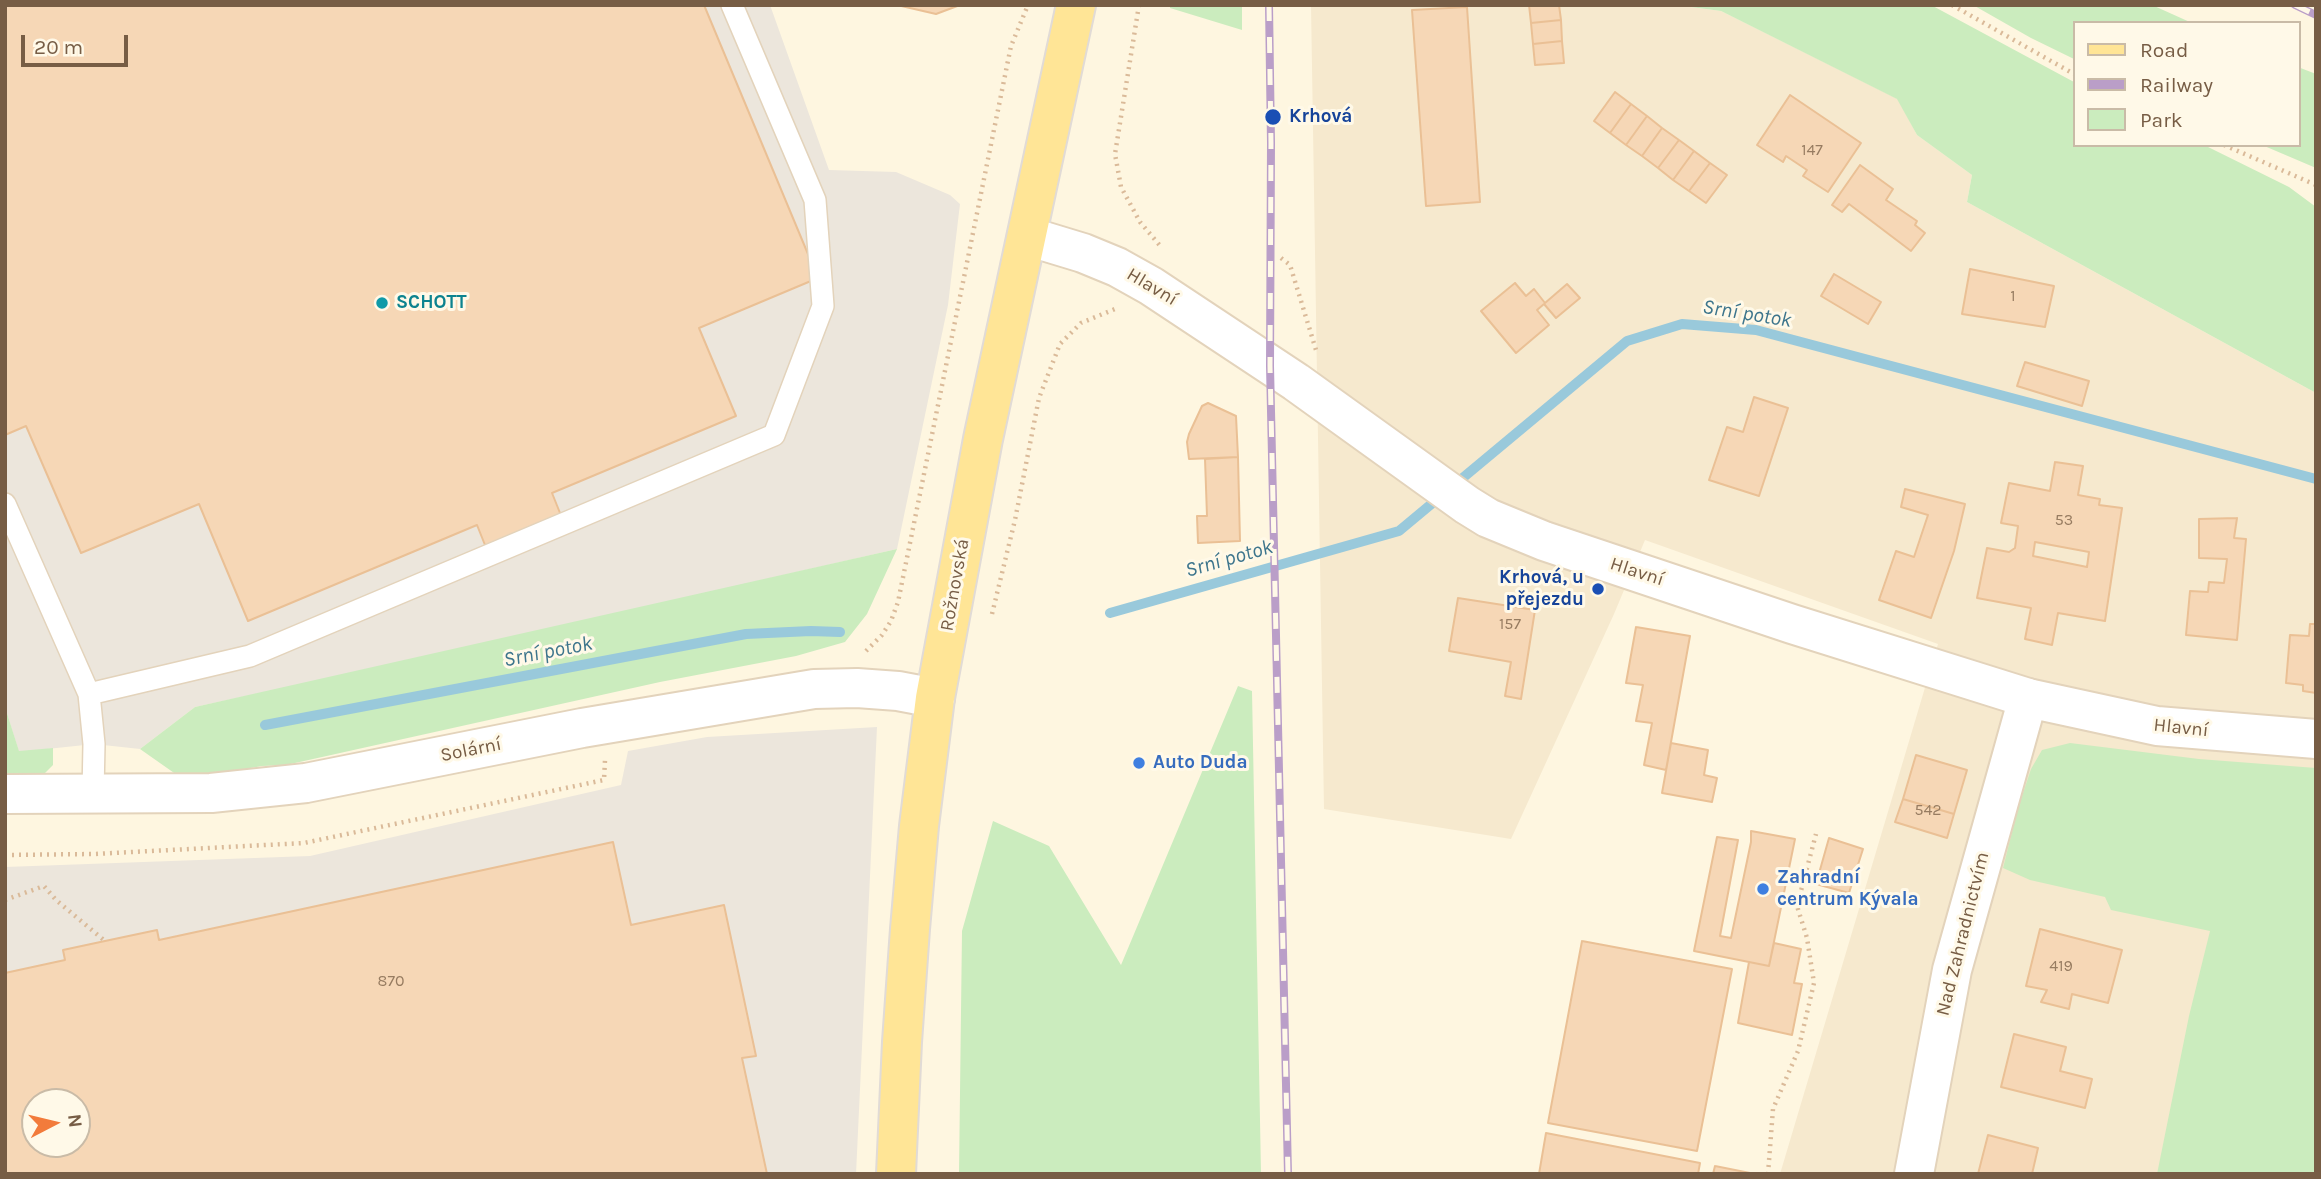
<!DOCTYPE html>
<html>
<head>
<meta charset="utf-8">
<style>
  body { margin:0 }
  #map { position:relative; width:2321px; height:1179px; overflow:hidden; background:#fef6e0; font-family:Karla,sans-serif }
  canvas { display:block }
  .frame { position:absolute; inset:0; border:7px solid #775d45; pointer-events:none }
  .legend { position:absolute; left:2073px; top:21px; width:228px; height:126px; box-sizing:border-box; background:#fff9e8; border:2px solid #c9bba7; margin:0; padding:9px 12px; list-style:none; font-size:21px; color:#775d45 }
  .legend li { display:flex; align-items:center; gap:14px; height:35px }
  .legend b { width:35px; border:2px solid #c9bba7 }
  .north { position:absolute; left:21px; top:1088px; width:70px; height:70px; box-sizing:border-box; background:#fff9e8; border:2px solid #c9bba7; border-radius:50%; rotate:83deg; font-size:19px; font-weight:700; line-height:28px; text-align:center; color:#775d45 }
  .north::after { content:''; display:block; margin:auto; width:24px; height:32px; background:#f27b3b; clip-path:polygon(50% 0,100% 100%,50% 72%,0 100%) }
  .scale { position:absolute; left:21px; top:35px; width:107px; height:32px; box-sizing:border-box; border:4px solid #775d45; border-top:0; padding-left:9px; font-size:21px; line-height:24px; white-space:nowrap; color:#775d45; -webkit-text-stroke:5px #fff9e8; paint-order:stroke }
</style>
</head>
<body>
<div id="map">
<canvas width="2321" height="1179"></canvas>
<div class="frame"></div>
<ul class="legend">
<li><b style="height:9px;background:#ffe596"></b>Road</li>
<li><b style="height:9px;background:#ba9ec8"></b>Railway</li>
<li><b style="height:19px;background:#cbecbe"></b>Park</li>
</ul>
<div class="north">N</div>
<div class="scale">20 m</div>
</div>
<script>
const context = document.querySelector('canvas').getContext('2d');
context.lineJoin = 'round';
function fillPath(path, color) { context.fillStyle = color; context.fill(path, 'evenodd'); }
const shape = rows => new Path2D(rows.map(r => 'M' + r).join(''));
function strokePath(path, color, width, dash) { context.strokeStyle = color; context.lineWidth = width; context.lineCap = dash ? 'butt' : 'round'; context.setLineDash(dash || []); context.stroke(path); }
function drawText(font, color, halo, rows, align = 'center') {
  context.font = font + ' Karla,sans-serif'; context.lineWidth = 6; context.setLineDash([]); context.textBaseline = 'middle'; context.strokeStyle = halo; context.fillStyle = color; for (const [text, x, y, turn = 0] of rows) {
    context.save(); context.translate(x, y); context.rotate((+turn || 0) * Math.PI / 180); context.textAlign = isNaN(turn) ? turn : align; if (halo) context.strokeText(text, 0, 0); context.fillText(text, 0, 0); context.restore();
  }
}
fillPath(shape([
  [1311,5,1675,5,1721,11,1898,99,1917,135,1972,175,1967,202,2316,393,2316,1174,1780,1174,1938,644,1645,540,1614,614,1511,839,1324,809]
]), '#f6e9ce');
fillPath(shape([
  [5,5,770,5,829,170,896,172,950,195,960,204,948,305,897,549,414,660,195,707,140,749,94,744,19,752,5,707],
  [877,727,856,1174,5,1174,5,867,310,856,621,785,628,751,707,737],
  [35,1102,77,1102,77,1144,35,1144]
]), '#ece6dc');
fillPath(shape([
  [1170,5,1242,5,1242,30,1170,8],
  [1676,5,1931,5,2074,82,2074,145,2204,145,2289,187,2316,207,2316,393,1967,202,1972,175,1917,135,1897,99,1721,11],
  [1973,5,2152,5,2192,23,2074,23,2074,59,2031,38],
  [2298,67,2316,74,2316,168,2262,145,2298,145],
  [897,549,867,614,845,642,796,656,660,682,286,765,262,766,223,773,177,775,140,749,195,707],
  [1238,686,1252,691,1261,1174,959,1174,962,931,993,821,1049,846,1121,965],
  [5,707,19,751,53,748,53,765,44,774,5,776],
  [2070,743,2199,759,2316,768,2316,1174,2157,1174,2189,1016,2210,931,2111,910,2105,897,2030,880,2003,868,2018,808,2031,769,2042,750]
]), '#cbecbe');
strokePath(shape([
  [1110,613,1399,531,1627,341,1682,324,1756,330,2316,479],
  [265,725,746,634,811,631,840,632]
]), '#99c9db', 10);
const building = shape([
  [5,5,704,5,818,278,699,328,736,416,552,493,562,518,487,550,477,525,248,621,199,504,81,553,26,426,5,435,5,5],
  [897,5,960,5,936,14,897,5],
  [1529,5,1559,5,1561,20,1531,23,1529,5],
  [1467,7,1480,202,1426,206,1412,10,1467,7],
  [1561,20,1562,41,1533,44,1531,23,1561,20],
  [1562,41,1564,63,1535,65,1533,44,1562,41],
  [1615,92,1631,104,1610,133,1594,121,1615,92],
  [1790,95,1861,143,1828,192,1803,176,1807,170,1786,156,1783,162,1757,145,1790,95],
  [1631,104,1647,116,1626,145,1610,133,1631,104],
  [1647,116,1662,128,1642,156,1626,145,1647,116],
  [1662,128,1679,140,1658,168,1642,156,1662,128],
  [1679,140,1694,151,1673,180,1658,168,1679,140],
  [1694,151,1710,163,1689,191,1673,180,1694,151],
  [1710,163,1727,175,1706,203,1689,191,1710,163],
  [1860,165,1893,189,1886,200,1917,221,1915,225,1925,233,1911,251,1849,204,1842,212,1832,205,1860,165],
  [1970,269,2054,286,2045,327,1962,314,1970,269],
  [1834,274,1881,302,1868,324,1821,296,1834,274],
  [1515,283,1526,296,1534,289,1545,303,1567,284,1580,298,1556,318,1544,304,1537,310,1549,325,1516,353,1481,311,1515,283],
  [2025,362,2089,381,2082,406,2017,386,2025,362],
  [1754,397,1788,408,1759,496,1709,480,1727,427,1743,432,1754,397],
  [1208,403,1236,416,1238,457,1189,459,1187,442,1189,434,1202,406,1208,403],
  [1238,457,1240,541,1198,543,1197,516,1207,516,1205,459,1238,457],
  [2055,462,2083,466,2078,495,2100,499,2099,505,2122,508,2105,621,2058,613,2052,645,2025,639,2031,608,1977,598,1987,548,2009,552,2015,548,2018,526,2001,523,2009,483,2050,491,2055,462],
  [2035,542,2089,552,2087,567,2033,556,2035,542],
  [1905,489,1965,504,1954,551,1931,618,1879,600,1896,551,1914,557,1928,515,1901,507,1905,489],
  [2237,518,2234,538,2246,539,2237,640,2186,635,2190,591,2208,592,2209,582,2224,583,2227,559,2199,558,2199,519,2237,518],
  [1458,598,1535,610,1521,699,1505,696,1511,662,1449,651,1458,598],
  [2310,624,2316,624,2316,693,2303,691,2303,685,2286,683,2290,635,2309,636,2310,624],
  [1636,627,1690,636,1666,770,1644,765,1652,723,1636,721,1643,685,1626,683,1636,627],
  [1671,743,1708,750,1704,775,1717,778,1712,802,1662,793,1671,743],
  [1916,755,1967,770,1954,814,1903,799,1916,755],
  [1903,799,1954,814,1947,838,1895,822,1903,799],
  [1751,831,1795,839,1769,966,1694,951,1717,837,1738,840,1720,936,1731,938,1751,842,1751,831],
  [1829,838,1863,849,1849,893,1816,884,1829,838],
  [613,842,631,925,724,905,756,1056,742,1058,767,1174,5,1174,5,973,65,960,63,950,105,941,157,930,159,940,613,842],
  [35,1102,77,1102,77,1144,35,1144,35,1102],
  [2040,929,2122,950,2108,1003,2072,994,2069,1009,2041,1002,2047,990,2026,986,2040,929],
  [1582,941,1732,969,1697,1151,1548,1123,1582,941],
  [1774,943,1801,949,1794,983,1802,984,1792,1035,1738,1023,1749,962,1769,966,1774,943],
  [2014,1034,2066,1047,2060,1071,2092,1079,2085,1108,2001,1087,2014,1034],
  [1546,1133,1700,1163,1698,1174,1539,1174,1546,1133],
  [1988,1135,2038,1148,2032,1174,1978,1174,1988,1135],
  [1715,1166,1755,1174,1713,1174,1715,1166]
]);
fillPath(building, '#f6d7b6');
strokePath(building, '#eac095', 2);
const service = shape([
  [5,504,89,694,94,744,93,793],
  [89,694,250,656,774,435,823,306,815,200,732,5]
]);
const minor = shape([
  [5,794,211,793,306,783,582,728,814,689,857,688,898,691,935,698],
  [1914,1174,1952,970,2028,698]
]);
const tertiary = shape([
  [1027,236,1083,253,1117,267,1151,286,1296,382,1467,505,1488,518,1544,541,1792,624,2028,698,2157,726,2316,739]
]);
const primary = shape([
  [896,1174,902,1042,910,929,919,826,935,698,983,439,1076,5]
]);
strokePath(service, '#e3d3bb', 24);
strokePath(minor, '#e3d3bb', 42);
strokePath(tertiary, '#e3d3bb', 42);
strokePath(primary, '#e1dbd6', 42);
strokePath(shape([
  [1139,5,1115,154,1121,187,1140,222,1162,248],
  [1952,5,2074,74],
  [2224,145,2316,185],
  [1281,258,1290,265,1316,350],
  [992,614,1015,520,1039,398,1060,344,1081,323,1115,309],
  [866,651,882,635,891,621,898,602,1011,46,1028,5],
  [5,855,94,854,304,843,604,780,605,760],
  [5,900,44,886,56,900,105,941],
  [1768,1174,1773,1109,1798,1051,1814,983,1807,938,1797,906,1816,834]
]), '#daba99', 4.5, [2, 5]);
strokePath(service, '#fff', 21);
strokePath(minor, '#fff', 38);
strokePath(tertiary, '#fff', 38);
strokePath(primary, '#ffe596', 38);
const rail = shape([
  [1269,5,1271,143,1270,366,1288,1174],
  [2295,5,2316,15]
]);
strokePath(rail, '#ba9ec8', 8);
strokePath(rail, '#fff9e8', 5, [16]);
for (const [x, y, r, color] of [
  [1273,117,9,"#1a4fb4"],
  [382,303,7,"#0f9aa8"],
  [1598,589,7,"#1a4fb4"],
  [1139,763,7,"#3f7fe0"],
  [1763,889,7,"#3f7fe0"]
]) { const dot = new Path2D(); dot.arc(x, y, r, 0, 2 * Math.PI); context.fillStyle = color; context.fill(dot); strokePath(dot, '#fff9e8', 2.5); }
drawText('16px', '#977c61', null, [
  ["147",1812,150],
  ["1",2013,296],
  ["53",2064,520],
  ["157",1510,624],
  ["542",1928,810],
  ["419",2061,966],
  ["870",391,981]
]);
drawText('bold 19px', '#164399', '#fff9e8', [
  ["Krhová",1289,117],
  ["Krhová, u",1584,578,"right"],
  ["přejezdu",1584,600,"right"]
], 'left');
drawText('19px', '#775d45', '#fff9e8', [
  ["Hlavní",1152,287,31],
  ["Hlavní",1637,572,18],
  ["Rožnovská",955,585,-80],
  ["Hlavní",2181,728,6],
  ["Solární",471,750,-11],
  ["Nad Zahradnictvím",1963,934,-76]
]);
drawText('bold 19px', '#0d838f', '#fff9e8', [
  ["SCHOTT",396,303]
], 'left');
drawText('bold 19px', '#366cbe', '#fff9e8', [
  ["Auto Duda",1153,763],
  ["Zahradní",1777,878],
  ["centrum Kývala",1777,900]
], 'left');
drawText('italic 21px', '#3d758c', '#fff9e8', [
  ["Srní potok",1747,314,9],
  ["Srní potok",1229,559,-16],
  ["Srní potok",548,652,-11]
]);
</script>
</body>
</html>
